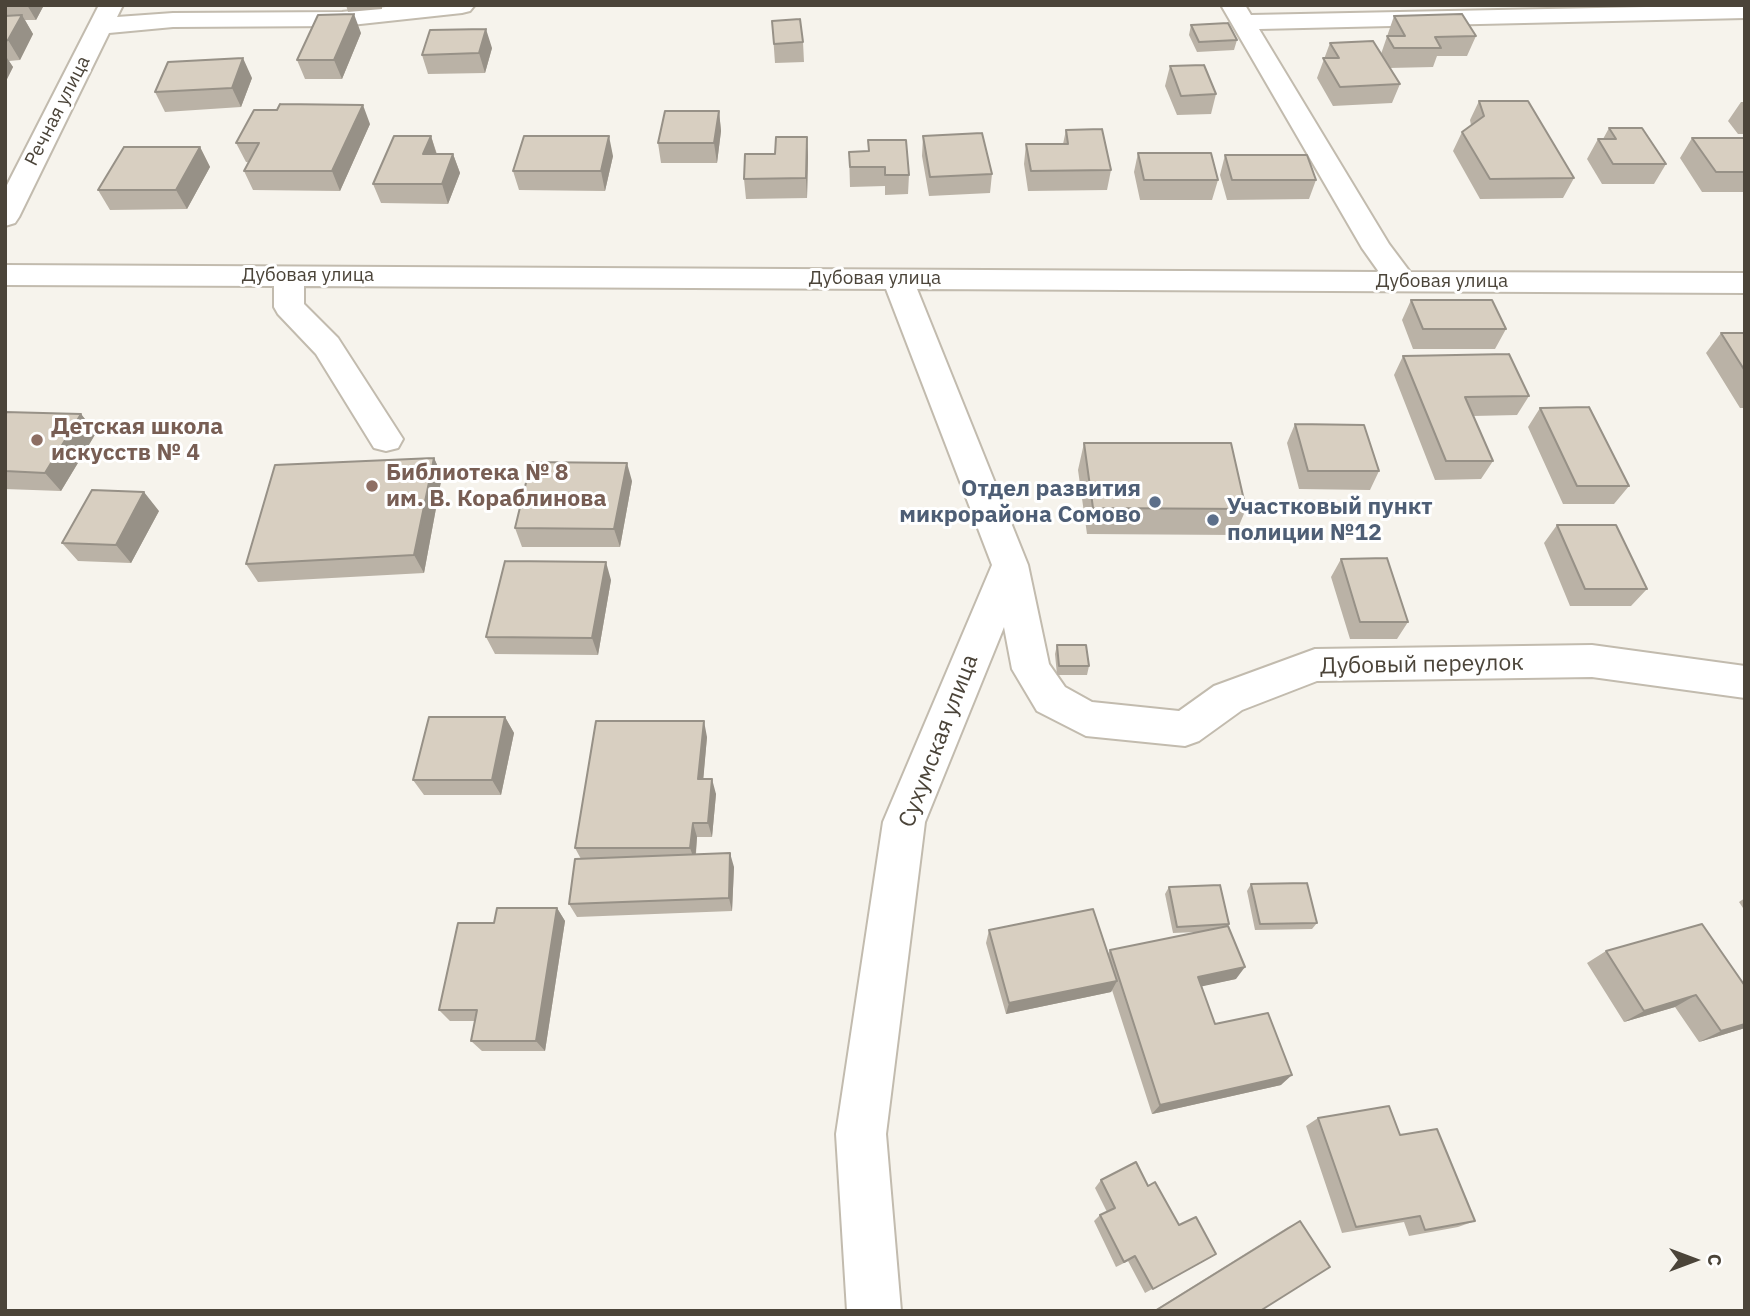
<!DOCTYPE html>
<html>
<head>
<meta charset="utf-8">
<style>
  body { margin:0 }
  #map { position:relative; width:1750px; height:1316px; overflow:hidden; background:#f6f3ec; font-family:"IBM Plex Sans",sans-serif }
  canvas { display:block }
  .frame { position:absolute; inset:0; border:7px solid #4b4439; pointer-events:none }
  .north { position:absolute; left:1659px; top:1225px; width:70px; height:70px; -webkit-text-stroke:5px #fff; paint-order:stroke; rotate:90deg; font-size:19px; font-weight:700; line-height:28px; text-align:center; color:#4b4439 }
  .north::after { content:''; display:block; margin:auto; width:24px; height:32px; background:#4b4439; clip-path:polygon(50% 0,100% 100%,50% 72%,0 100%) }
</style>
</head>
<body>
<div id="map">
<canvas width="1750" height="1316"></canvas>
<div class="frame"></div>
<div class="north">С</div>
</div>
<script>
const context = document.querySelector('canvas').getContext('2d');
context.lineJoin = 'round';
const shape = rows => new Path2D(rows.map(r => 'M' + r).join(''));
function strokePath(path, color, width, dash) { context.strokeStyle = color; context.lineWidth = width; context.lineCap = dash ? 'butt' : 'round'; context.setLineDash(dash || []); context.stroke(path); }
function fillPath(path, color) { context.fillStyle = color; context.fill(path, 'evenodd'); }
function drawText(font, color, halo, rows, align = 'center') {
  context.font = font + ' "IBM Plex Sans",sans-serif'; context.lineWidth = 6; context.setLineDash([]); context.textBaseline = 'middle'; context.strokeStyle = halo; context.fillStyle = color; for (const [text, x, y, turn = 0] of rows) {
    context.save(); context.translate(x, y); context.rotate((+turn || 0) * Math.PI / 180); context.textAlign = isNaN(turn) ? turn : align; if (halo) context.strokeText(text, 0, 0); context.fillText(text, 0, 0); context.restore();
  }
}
const minor = shape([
  [99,5,123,5,117,17,173,13,342,12,403,5,474,6,470,11,462,13,342,26,173,27,109,33,19,217,15,223,5,226,5,189,99,5],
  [1221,5,1245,5,1251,15,1745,5,1745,18,1259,29,1389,244,1410,272,1745,273,1745,293,917,289,1028,565,1049,664,1065,687,1092,702,1179,711,1214,686,1315,649,1592,645,1745,666,1745,698,1592,677,1317,681,1242,710,1199,741,1185,746,1086,736,1037,711,1012,669,1004,627,925,822,886,1134,901,1311,847,1311,836,1134,883,822,992,565,886,289,304,286,304,304,338,338,403,439,398,448,386,451,374,448,316,354,278,314,274,307,274,286,5,285,5,265,1379,272,1362,248,1221,5]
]);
strokePath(minor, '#c2bbae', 4);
fillPath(minor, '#fff');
fillPath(shape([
  [5,5,44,5,36,20,25,20,33,34,20,60,9,61,13,67,5,83],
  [346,5,382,5,382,9,348,12],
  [1394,16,1476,36,1467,56,1437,56,1433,67,1389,68,1400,84,1392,103,1333,106,1317,78,1330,43,1381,54],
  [772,21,803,42,804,62,775,63],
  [1191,25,1237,40,1234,50,1197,52,1189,35],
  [361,33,342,79,305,79,297,60],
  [492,48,485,73,428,74,422,55],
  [1170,66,1216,94,1211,114,1177,115,1165,86],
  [252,78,241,107,165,112,155,92],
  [1479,101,1574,178,1563,198,1480,199,1453,151,1462,132,1471,125,1470,120],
  [1741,102,1745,102,1745,134,1738,134,1728,121],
  [719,111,721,131,717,163,661,163,658,143],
  [370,124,340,191,253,190,244,171,248,162,246,162,236,143],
  [1609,128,1666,164,1654,184,1602,184,1587,159,1598,139,1603,139],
  [1066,130,1111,170,1107,190,1028,191,1024,164,1026,144,1063,144],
  [431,136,437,154,453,154,460,173,448,204,381,203,373,184],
  [923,136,992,174,990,193,929,196,922,156],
  [807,137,808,156,807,198,746,199,744,179,775,154],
  [1692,138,1745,138,1745,192,1702,192,1680,158],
  [200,147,210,167,187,209,110,210,98,190],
  [849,152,909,175,908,194,885,195,885,186,850,187],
  [1138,153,1218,180,1212,200,1140,200,1134,172],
  [1225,155,1316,180,1309,199,1227,200,1220,175],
  [613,156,605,191,519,190,513,171],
  [1411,300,1506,329,1495,349,1413,349,1402,320],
  [1721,333,1745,333,1745,408,1740,408,1706,353],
  [1403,356,1529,396,1517,415,1473,416,1493,461,1481,479,1435,480,1394,375],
  [1540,408,1629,486,1614,504,1563,504,1528,427],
  [5,412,81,414,96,433,61,491,5,489],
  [1295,424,1379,471,1370,490,1299,489,1287,443],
  [1084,443,1246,509,1235,535,1087,534,1078,470],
  [434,458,442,476,424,573,258,582,246,564],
  [632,481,620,547,522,547,515,528],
  [159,511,131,563,78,561,62,543],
  [1557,525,1647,589,1631,606,1570,606,1544,543],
  [1341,559,1408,622,1397,639,1350,639,1331,577],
  [611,580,598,655,495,654,486,637],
  [1057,645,1089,666,1087,675,1057,675,1055,654],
  [505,717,514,733,501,795,424,795,413,780],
  [707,737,703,779,716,794,712,837,697,837,696,854,734,867,732,911,577,917,569,904,581,859,575,848],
  [1251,884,1317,923,1312,929,1255,930,1247,891],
  [1169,887,1229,924,1228,926,1236,979,1201,986,1215,1024,1281,1085,1152,1114,1112,990,1111,992,1006,1014,986,943,989,930,1108,954,1110,950,1198,932,1173,933,1165,894],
  [1745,898,1745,911,1739,902],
  [557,908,565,921,545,1051,482,1051,471,1041,475,1021,450,1021,439,1010,494,923],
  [1606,951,1745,986,1745,1028,1699,1042,1675,1007,1624,1022,1587,963],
  [1318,1118,1400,1135,1475,1221,1458,1227,1409,1236,1404,1222,1342,1233,1306,1126],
  [1101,1180,1148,1186,1179,1225,1216,1254,1145,1293,1128,1261,1116,1267,1094,1221,1100,1215,1107,1212,1095,1188],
  [1300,1221,1260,1311,1153,1311,1288,1227]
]), '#bab2a6');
fillPath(shape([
  [27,5,44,5,36,20],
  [354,14,361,33,342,79,334,60],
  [22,15,33,34,20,60,8,40],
  [486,29,492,48,485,73,479,53],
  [5,55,13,67,5,83],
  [243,58,252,78,241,107,232,88],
  [363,105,370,124,340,191,332,171],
  [719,111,721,131,717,163,714,143],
  [431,136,437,156,423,154],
  [609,136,613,156,605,191,601,171],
  [807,137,808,156,807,198,806,178],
  [200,147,210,167,187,209,176,190],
  [453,154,460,173,448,204,442,184],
  [81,414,96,433,61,491,45,473],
  [434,458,442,476,424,573,414,555],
  [627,463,632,481,620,547,614,529],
  [144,492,159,511,131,563,116,545],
  [606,562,611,580,598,655,592,638],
  [505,717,514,733,501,795,492,780],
  [704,721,707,737,702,794,698,779],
  [712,779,716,794,712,837,708,823],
  [693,823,697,837,695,862,690,848],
  [730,853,734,867,732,911,729,898],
  [557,908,565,921,545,1051,536,1041],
  [1245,967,1236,979,1190,989,1198,977],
  [1117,981,1111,992,1006,1014,1009,1003],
  [1696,995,1675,1007,1624,1022,1644,1011],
  [1745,1024,1745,1028,1699,1042,1721,1031],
  [1292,1075,1281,1085,1152,1114,1160,1105]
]), '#979187');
const building = shape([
  [354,14,334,60,297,60,318,15,354,14],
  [1462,14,1476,36,1435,37,1441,48,1394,48,1387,36,1405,36,1394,16,1462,14],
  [22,15,8,40,5,41,5,16,22,15],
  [800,19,803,42,774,44,772,21,800,19],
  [1228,23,1237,40,1199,42,1191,25,1228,23],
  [486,29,479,53,422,55,430,30,486,29],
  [1373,41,1400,84,1340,87,1323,58,1339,58,1330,43,1373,41],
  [243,58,232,88,155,92,168,62,243,58],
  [1204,65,1216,94,1181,96,1170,66,1204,65],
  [1479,101,1528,101,1574,178,1490,179,1462,132,1484,116,1479,101],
  [280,104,363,105,332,171,244,171,259,143,236,143,254,110,277,110,280,104],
  [665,111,719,111,714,143,658,143,665,111],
  [1609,128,1642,128,1666,164,1613,164,1598,139,1616,139,1609,128],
  [1102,129,1111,170,1031,171,1026,144,1068,144,1066,130,1102,129],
  [982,133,992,174,930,177,923,136,982,133],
  [394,136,431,136,423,154,453,154,442,184,373,184,394,136],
  [524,136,609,136,601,171,513,171,524,136],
  [776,137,807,137,806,178,744,179,745,154,775,154,776,137],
  [1692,138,1745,138,1745,172,1716,172,1692,138],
  [868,140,906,140,909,175,885,175,885,167,850,167,849,152,869,151,868,140],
  [124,147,200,147,176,190,98,190,124,147],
  [1138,153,1211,153,1218,180,1144,180,1138,153],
  [1225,155,1307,155,1316,180,1232,180,1225,155],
  [1411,300,1492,300,1506,329,1423,329,1411,300],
  [1721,333,1745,333,1745,371,1721,333],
  [1509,354,1529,396,1465,397,1493,461,1446,461,1403,356,1509,354],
  [1589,407,1629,486,1577,486,1540,408,1589,407],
  [5,412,81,414,45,473,5,471,5,412],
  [1295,424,1364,425,1379,471,1308,471,1295,424],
  [1084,443,1231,443,1246,509,1093,508,1084,443],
  [434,458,414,555,246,564,275,465,434,458],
  [531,462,627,463,614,529,515,528,531,462],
  [92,490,144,492,116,545,62,543,92,490],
  [1557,525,1616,525,1647,589,1585,589,1557,525],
  [1387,558,1408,622,1360,622,1341,559,1387,558],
  [505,561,606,562,592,638,486,637,505,561],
  [1057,645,1086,645,1089,666,1059,666,1057,645],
  [429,717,505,717,492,780,413,780,429,717],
  [596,721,704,721,698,779,712,779,708,823,693,823,690,848,575,848,596,721],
  [730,853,729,898,569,904,575,859,730,853],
  [1307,883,1317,923,1260,924,1251,884,1307,883],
  [1220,885,1229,924,1177,927,1169,887,1220,885],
  [497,908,557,908,536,1041,471,1041,477,1010,439,1010,458,923,494,923,497,908],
  [1093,909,1117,981,1009,1003,989,930,1093,909],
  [1702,924,1745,986,1745,1024,1721,1031,1696,995,1644,1011,1606,951,1702,924],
  [1228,926,1245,967,1198,977,1215,1024,1268,1013,1292,1075,1160,1105,1110,950,1228,926],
  [1389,1106,1400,1135,1437,1129,1475,1221,1425,1230,1420,1216,1356,1227,1318,1118,1389,1106],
  [1136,1162,1148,1186,1155,1182,1179,1225,1196,1217,1216,1254,1153,1289,1135,1256,1124,1262,1100,1215,1115,1208,1101,1180,1136,1162],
  [1300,1221,1330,1267,1260,1311,1155,1311,1300,1221]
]);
fillPath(building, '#d8cfc1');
strokePath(building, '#979187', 2);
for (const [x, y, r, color] of [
  [37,440,7,"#8d6e63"],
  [372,486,7,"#8d6e63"],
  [1155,502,7,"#5c6f8a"],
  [1213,520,7,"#5c6f8a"]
]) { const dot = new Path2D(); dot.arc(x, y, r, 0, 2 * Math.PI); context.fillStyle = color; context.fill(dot); strokePath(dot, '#fff', 2.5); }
drawText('19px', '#4b4439', '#fff', [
  ["Речная улица",58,111,-63],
  ["Дубовая улица",308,276],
  ["Дубовая улица",875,279],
  ["Дубовая улица",1442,282]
]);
drawText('bold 23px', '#785e54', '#fff', [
  ["Детская школа",51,427],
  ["искусств № 4",51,453],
  ["Библиотека № 8",386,473],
  ["им. В. Кораблинова",386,499]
], 'left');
drawText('bold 23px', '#4e5e75', '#fff', [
  ["Отдел развития",1141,489],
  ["микрорайона Сомово",1141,515],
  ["Участковый пункт",1227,507,"left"],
  ["полиции №12",1227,533,"left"]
], 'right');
drawText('23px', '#4b4439', '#fff', [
  ["Дубовый переулок",1422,665,-1],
  ["Сухумская улица",939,741,-69]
]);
</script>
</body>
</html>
